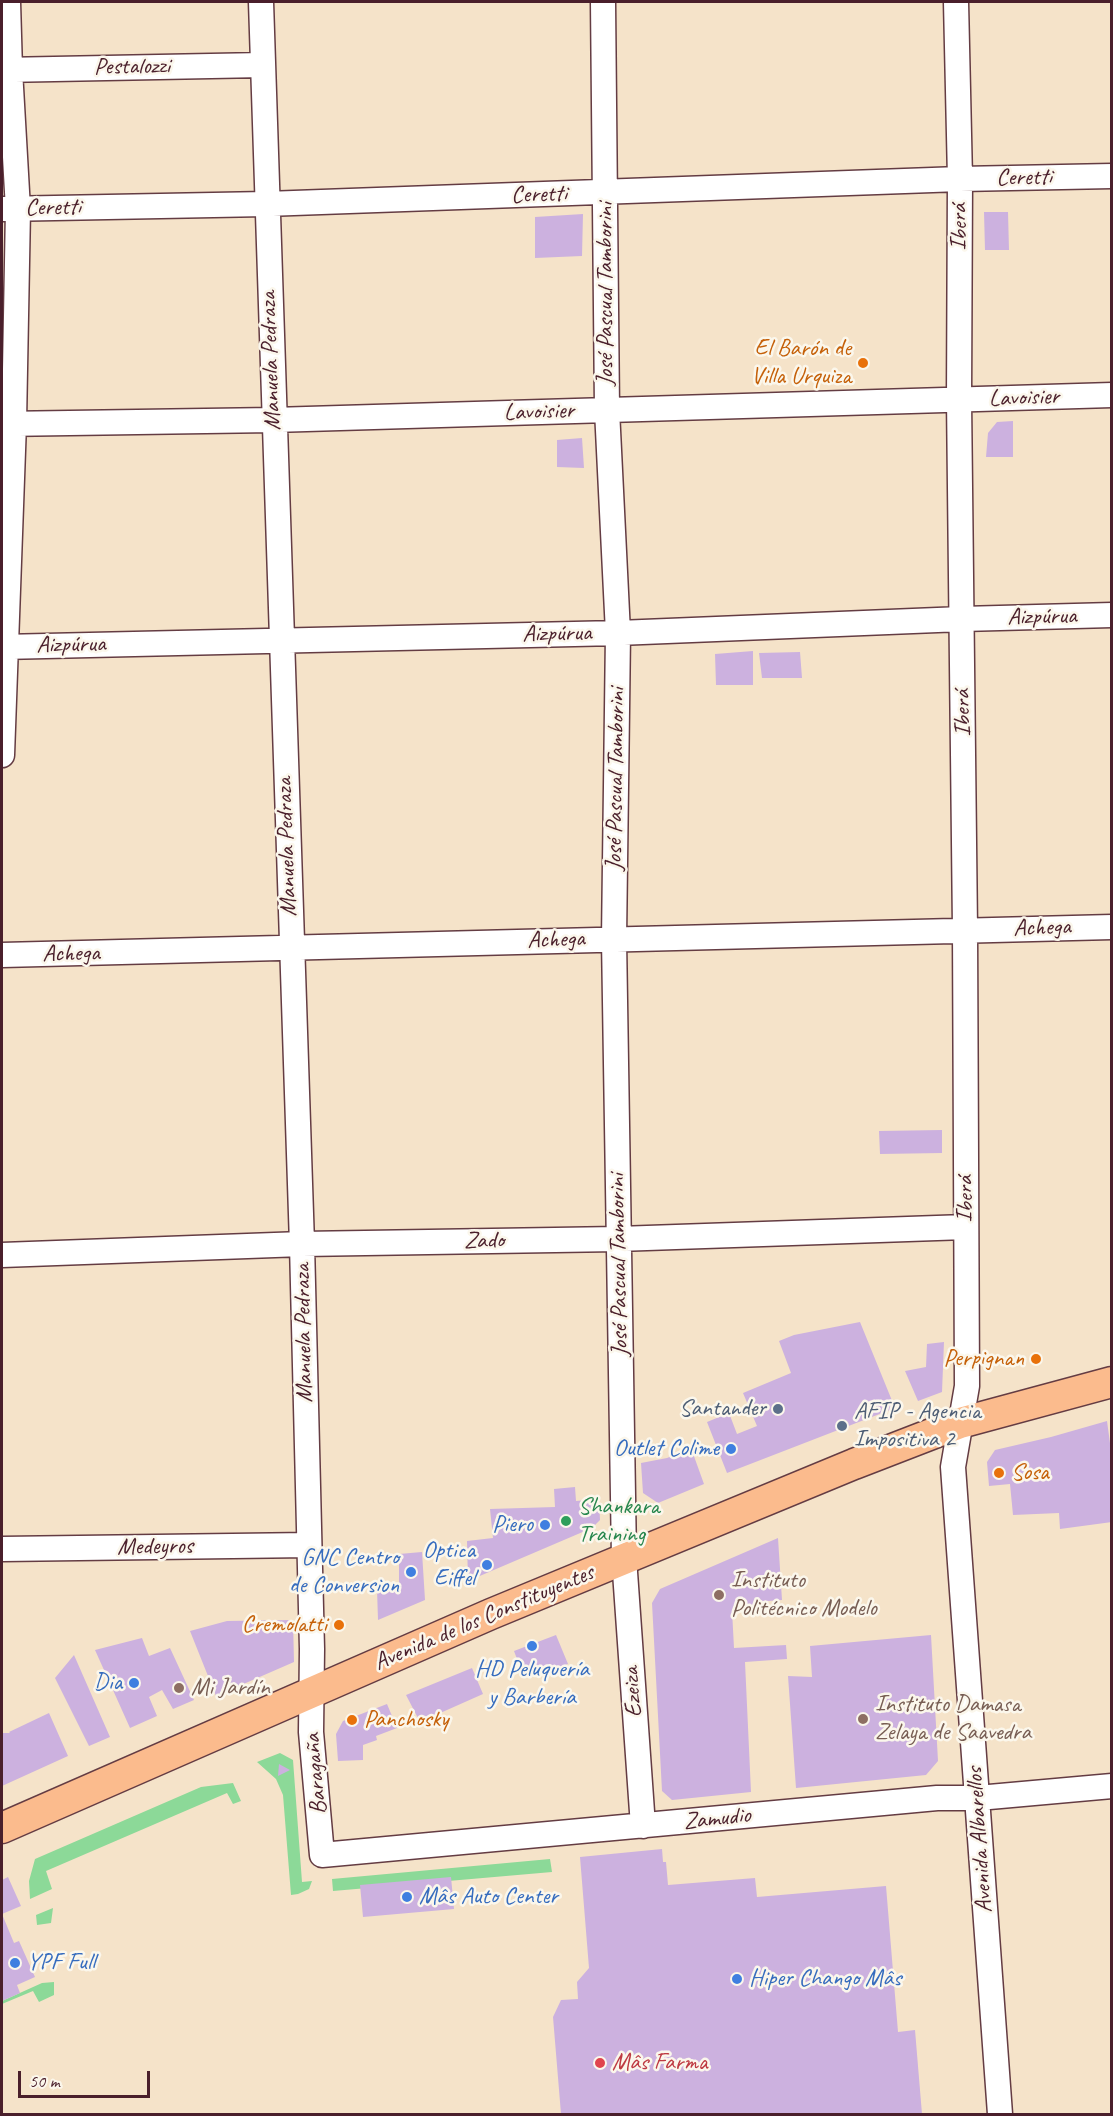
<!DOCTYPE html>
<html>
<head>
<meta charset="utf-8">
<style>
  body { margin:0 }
  #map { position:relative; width:1113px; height:2116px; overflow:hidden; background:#f5e3c9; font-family:Caveat,sans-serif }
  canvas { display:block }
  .frame { position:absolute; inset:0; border:3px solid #4a1f2b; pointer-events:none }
  .scale { position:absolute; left:18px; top:2071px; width:132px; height:27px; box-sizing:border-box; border:3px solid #4a1f2b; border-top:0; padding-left:8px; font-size:18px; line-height:21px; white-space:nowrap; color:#4a1f2b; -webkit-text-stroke:4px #fbf7ec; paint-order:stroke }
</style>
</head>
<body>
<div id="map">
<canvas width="1113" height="2116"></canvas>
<div class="frame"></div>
<div class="scale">50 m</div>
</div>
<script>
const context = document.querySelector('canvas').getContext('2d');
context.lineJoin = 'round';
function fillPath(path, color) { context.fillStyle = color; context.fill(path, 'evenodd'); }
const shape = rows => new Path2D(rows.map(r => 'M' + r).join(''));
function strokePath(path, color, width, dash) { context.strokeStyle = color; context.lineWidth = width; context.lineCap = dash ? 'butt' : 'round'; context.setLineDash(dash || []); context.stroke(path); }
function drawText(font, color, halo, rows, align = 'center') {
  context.font = font + ' Caveat,sans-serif'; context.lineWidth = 5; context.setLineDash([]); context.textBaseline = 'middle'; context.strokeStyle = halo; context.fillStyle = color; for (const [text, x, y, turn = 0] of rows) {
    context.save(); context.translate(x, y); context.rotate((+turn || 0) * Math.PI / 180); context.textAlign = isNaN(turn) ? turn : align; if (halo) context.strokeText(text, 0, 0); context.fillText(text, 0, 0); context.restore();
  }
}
fillPath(shape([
  [280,1753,293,1760,302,1882,312,1881,309,1889,298,1894,291,1895,283,1795,276,1779,257,1762],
  [233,1783,241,1801,233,1804,227,1793,46,1871,52,1889,30,1899,29,1881,35,1859,201,1787],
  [550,1859,552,1872,333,1891,332,1879],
  [53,1908,51,1923,37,1925,36,1915],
  [54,1982,54,1995,39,2002,33,1991,2,2004,2,2001,42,1983]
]), '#8cd998');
fillPath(shape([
  [984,212,1008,212,1009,250,985,250],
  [583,214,582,256,535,258,535,217],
  [1013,421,1013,457,986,457,988,433,997,422],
  [582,438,584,468,557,467,557,440],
  [753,651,753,685,716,685,715,654],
  [800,652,802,678,762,678,759,653],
  [942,1130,942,1153,880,1154,879,1131],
  [860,1322,895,1408,727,1473,707,1422,729,1413,737,1434,757,1426,743,1393,791,1373,779,1341,794,1335],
  [944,1342,942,1392,918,1401,905,1371,926,1367,927,1344],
  [1107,1421,1112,1458,1112,1522,1060,1529,1059,1513,1013,1515,1010,1484,989,1486,987,1462,995,1450,1051,1437],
  [691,1448,704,1484,658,1503,643,1493,641,1463,667,1458],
  [575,1487,576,1501,599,1499,600,1520,592,1528,468,1581,467,1541,493,1538,490,1509,555,1507,554,1489],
  [778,1538,782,1600,754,1602,754,1608,732,1610,734,1648,786,1645,787,1659,745,1662,751,1792,672,1800,662,1791,652,1603,660,1589],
  [422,1552,425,1600,378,1620,377,1589,399,1590,399,1554],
  [293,1620,294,1662,216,1696,190,1631,227,1621],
  [556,1635,568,1664,547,1671,545,1666,523,1675,514,1651],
  [931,1635,938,1761,926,1775,796,1788,788,1676,812,1677,810,1646],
  [142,1638,149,1656,170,1648,194,1700,173,1709,162,1690,149,1697,157,1716,130,1728,95,1650],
  [74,1655,110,1737,89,1746,55,1678],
  [472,1668,483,1694,420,1722,406,1695],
  [387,1704,397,1728,376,1736,377,1740,363,1745,363,1760,338,1761,336,1734,343,1721],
  [49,1713,68,1756,2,1786,2,1733,10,1733,9,1732],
  [279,1764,290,1770,278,1776],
  [662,1849,663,1862,666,1862,668,1885,755,1878,757,1897,886,1886,898,2032,915,2030,922,2114,561,2114,553,2017,561,2000,578,1999,577,1982,589,1968,580,1857],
  [8,1877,21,1906,2,1914,2,1880],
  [451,1877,454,1909,363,1917,360,1885],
  [2,1914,14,1943,19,1941,35,1977,17,1985,20,1993,2,2001]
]), '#ccb1df');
const minor = shape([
  [261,2,302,1244,312,1649,311,1732,322,1855,937,1798,978,1798,1112,1786],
  [603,2,607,410,618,633,614,939,624,1558,643,1826],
  [956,2,960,179,959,399,965,930,967,1386,953,1467,1000,2114],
  [2,70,263,65],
  [2,209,266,204,960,179,1112,176],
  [2,424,273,420,1112,395],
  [2,647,618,633,962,619,1112,615],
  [2,755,14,423,18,209,10,70,8,2],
  [2,955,1112,927],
  [2,1255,302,1244,618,1239,966,1227],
  [2,1549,309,1545]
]);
const major = shape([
  [2,1828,491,1614,854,1464,960,1423,1112,1382]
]);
strokePath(minor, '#643c43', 27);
strokePath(major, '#643c43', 33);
strokePath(minor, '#fff', 24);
strokePath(major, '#fbbb8d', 30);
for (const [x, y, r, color] of [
  [863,363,6,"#e8710a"],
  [1036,1359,6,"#e8710a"],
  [778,1409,6,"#5c6f8a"],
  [842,1426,6,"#5c6f8a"],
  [731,1449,6,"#3f7fe0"],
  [999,1473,6,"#e8710a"],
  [566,1521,6,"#2e9e5b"],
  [545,1525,6,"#3f7fe0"],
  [487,1565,6,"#3f7fe0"],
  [411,1572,6,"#3f7fe0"],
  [719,1595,6,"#8d6e63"],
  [339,1625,6,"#e8710a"],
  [532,1646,6,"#3f7fe0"],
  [134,1683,6,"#3f7fe0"],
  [179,1688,6,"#8d6e63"],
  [863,1719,6,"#8d6e63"],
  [352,1720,6,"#e8710a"],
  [407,1897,6,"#3f7fe0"],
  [15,1963,6,"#3f7fe0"],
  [737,1979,6,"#3f7fe0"],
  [600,2063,6,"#e0444e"]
]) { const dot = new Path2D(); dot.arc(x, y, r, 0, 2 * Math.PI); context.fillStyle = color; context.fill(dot); strokePath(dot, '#fbf7ec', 2); }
drawText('24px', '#4a1f2b', '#fbf7ec', [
  ["Pestalozzi",132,67,-1],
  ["Ceretti",1024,178,-1],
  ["Ceretti",539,195,-2],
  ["Ceretti",53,208,-1],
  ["Iberá",960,227,-90],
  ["José Pascual Tamborini",606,294,-90],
  ["Manuela Pedraza",271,361,-92],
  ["Lavoisier",1024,398,-2],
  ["Lavoisier",539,412,-2],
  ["Aizpúrua",1042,617,-1],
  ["Aizpúrua",557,634,-1],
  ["Aizpúrua",71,645,-1],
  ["Iberá",963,713,-91],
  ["José Pascual Tamborini",616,779,-89],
  ["Manuela Pedraza",287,847,-92],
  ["Achega",1042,928,-2],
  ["Achega",556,940,-2],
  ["Achega",71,954,-1],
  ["Iberá",966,1199,-90],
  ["Zado",484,1241,-1],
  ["José Pascual Tamborini",619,1265,-91],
  ["Manuela Pedraza",304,1333,-91],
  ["Medeyros",155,1547,-1],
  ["Avenida de los Constituyentes",484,1618,-23],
  ["Ezeiza",633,1692,-94],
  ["Baragaña",316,1774,-95],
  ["Zamudio",717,1819,-6],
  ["Avenida Albarellos",980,1840,-94]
]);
drawText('24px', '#c56008', '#fbf7ec', [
  ["El Barón de",851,349],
  ["Villa Urquiza",851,377],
  ["Perpignan",1024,1359],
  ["Sosa",1011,1473,"left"],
  ["Cremolatti",327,1625],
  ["Panchosky",364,1720,"left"]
], 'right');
drawText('24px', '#4e5e75', '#fbf7ec', [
  ["Santander",766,1409],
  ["AFIP - Agencia",854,1412,"left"],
  ["Impositiva 2",854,1440,"left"]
], 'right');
drawText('24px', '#366cbe', '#fbf7ec', [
  ["Outlet Colime",719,1449],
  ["Piero",533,1525],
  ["Optica",475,1551],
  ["Eiffel",475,1579],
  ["GNC Centro",399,1558],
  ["de Conversion",399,1586],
  ["HD Peluquería",532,1670,"center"],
  ["y Barbería",532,1698,"center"],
  ["Dia",122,1683],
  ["Mâs Auto Center",419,1897,"left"],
  ["YPF Full",27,1963,"left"],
  ["Hiper Chango Mâs",749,1979,"left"]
], 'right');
drawText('24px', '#27864d', '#fbf7ec', [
  ["Shankara",578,1507],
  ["Training",578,1535]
], 'left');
drawText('24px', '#785e54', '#fbf7ec', [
  ["Instituto",731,1581],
  ["Politécnico Modelo",731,1609],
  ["Mi Jardín",191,1688],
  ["Instituto Damasa",875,1705],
  ["Zelaya de Saavedra",875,1733]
], 'left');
drawText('24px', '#be3a42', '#fbf7ec', [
  ["Mâs Farma",612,2063]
], 'left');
</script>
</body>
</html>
